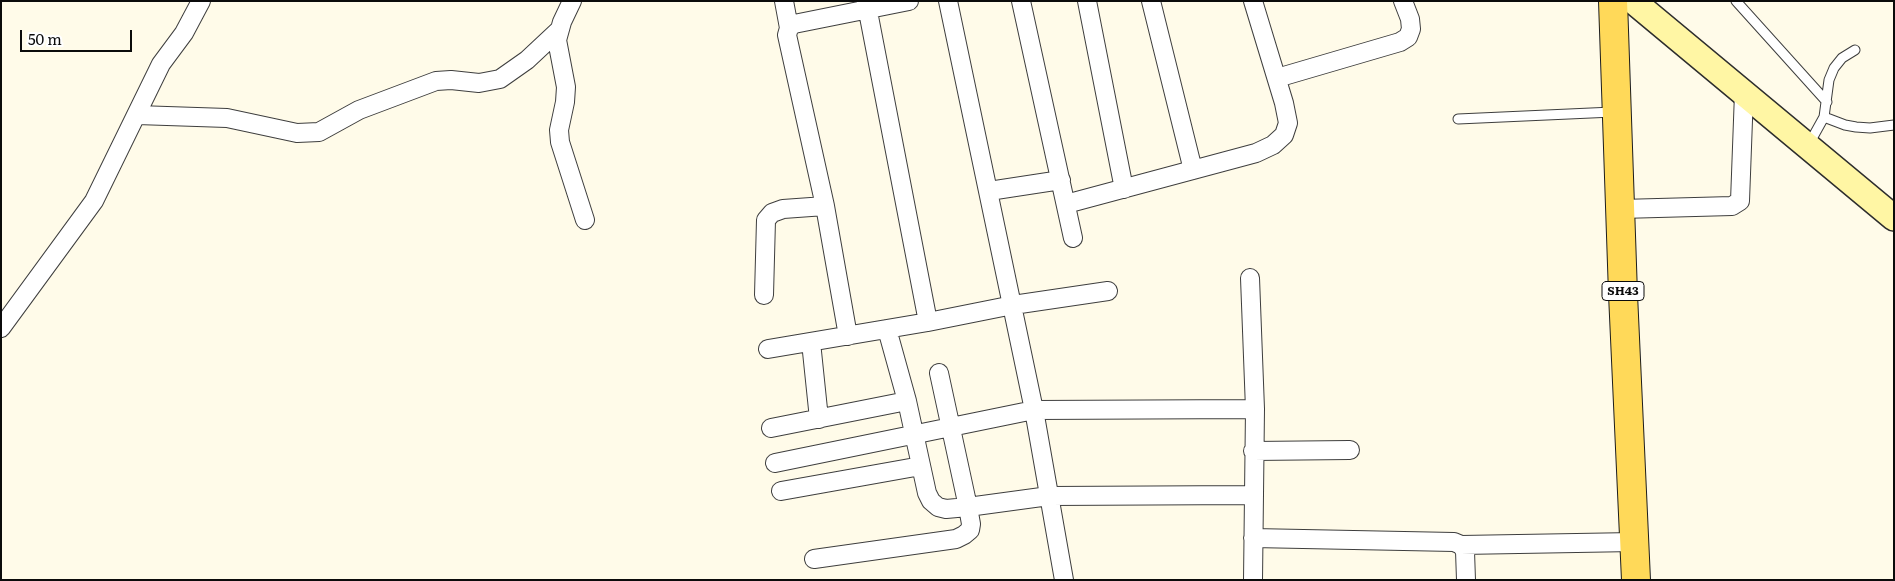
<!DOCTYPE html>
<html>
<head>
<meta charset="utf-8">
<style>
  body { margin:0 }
  #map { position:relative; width:1895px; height:581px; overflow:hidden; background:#fffbe9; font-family:Literata,serif }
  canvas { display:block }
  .frame { position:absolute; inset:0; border:2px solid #0b0b0b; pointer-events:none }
  .scale { position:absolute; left:20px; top:30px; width:112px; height:22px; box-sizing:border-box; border:2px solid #0b0b0b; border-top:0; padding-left:6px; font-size:15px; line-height:18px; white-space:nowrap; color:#0b0b0b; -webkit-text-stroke:4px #fff; paint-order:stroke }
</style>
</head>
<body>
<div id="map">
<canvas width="1895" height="581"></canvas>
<div class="frame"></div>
<div class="scale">50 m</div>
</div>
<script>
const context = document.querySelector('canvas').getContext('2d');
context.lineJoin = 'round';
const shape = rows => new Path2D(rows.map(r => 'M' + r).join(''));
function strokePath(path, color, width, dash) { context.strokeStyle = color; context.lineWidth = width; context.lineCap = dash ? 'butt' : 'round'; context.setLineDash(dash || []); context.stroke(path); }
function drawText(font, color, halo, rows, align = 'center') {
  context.font = font + ' Literata,serif'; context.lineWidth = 5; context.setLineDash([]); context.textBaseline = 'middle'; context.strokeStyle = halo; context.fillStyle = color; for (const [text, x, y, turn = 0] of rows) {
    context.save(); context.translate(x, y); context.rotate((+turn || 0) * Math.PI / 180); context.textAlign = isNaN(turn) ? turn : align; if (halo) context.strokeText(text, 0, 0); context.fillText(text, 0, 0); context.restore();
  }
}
const lane = shape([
  [1736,1,1827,102],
  [1824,117,1845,125,1856,127,1870,128,1894,125],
  [1458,119,1613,112],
  [1809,144,1824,117,1829,80,1834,68,1842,58,1855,50]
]);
const street = shape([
  [572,1,562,22,557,40,566,87,565,102,559,130,560,142,585,220],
  [784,1,789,28],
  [866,1,928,322],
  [948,1,1034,410,1064,580],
  [1021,1,1073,238],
  [1087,1,1124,189],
  [1151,1,1193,170],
  [1277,78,1400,42,1408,37,1411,29,1410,19,1403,1],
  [137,115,227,118,297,133,319,132,359,110,436,81,451,80,479,83,500,79,527,60,558,31],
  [989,191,1061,180],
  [1066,204,1256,153,1273,145,1284,135,1288,123,1284,103,1253,1],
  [1621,209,1732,206,1740,201,1744,93],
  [1250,278,1255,409,1253,580],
  [764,295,766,220,772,213,783,209,825,206],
  [1,328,94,201,161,64,184,33,201,1],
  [887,329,907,401,927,493,931,501,938,507,946,509,968,507,1049,496,1253,495],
  [848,336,825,206,787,35,789,28,794,24,909,1],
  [811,342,819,419],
  [768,349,928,322,1013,305,1108,291],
  [771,428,907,401],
  [1253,451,1350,450],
  [775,463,1034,410,1255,409],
  [781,491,921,466],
  [1253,538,1454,542,1461,545,1465,551,1466,580],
  [1461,545,1634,542],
  [814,559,956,539,964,535,970,530,971,524,968,507,939,373]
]);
const secondary = shape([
  [1633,1,1894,218]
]);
const primary = shape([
  [1613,1,1623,294,1636,580]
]);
strokePath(lane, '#3e3e3e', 11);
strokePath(street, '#3e3e3e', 20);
strokePath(secondary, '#2d2d2d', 28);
strokePath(primary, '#1c1c1c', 30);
strokePath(lane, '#fff', 9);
strokePath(street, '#fff', 18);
strokePath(secondary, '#fff6a4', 25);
strokePath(primary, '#ffd959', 28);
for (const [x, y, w] of [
  [1623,291,42]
]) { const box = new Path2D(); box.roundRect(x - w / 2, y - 9.5, w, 19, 4); context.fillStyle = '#fff'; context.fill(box); strokePath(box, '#0b0b0b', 1); }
drawText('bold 12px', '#0b0b0b', null, [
  ["SH43",1623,291]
]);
</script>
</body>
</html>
